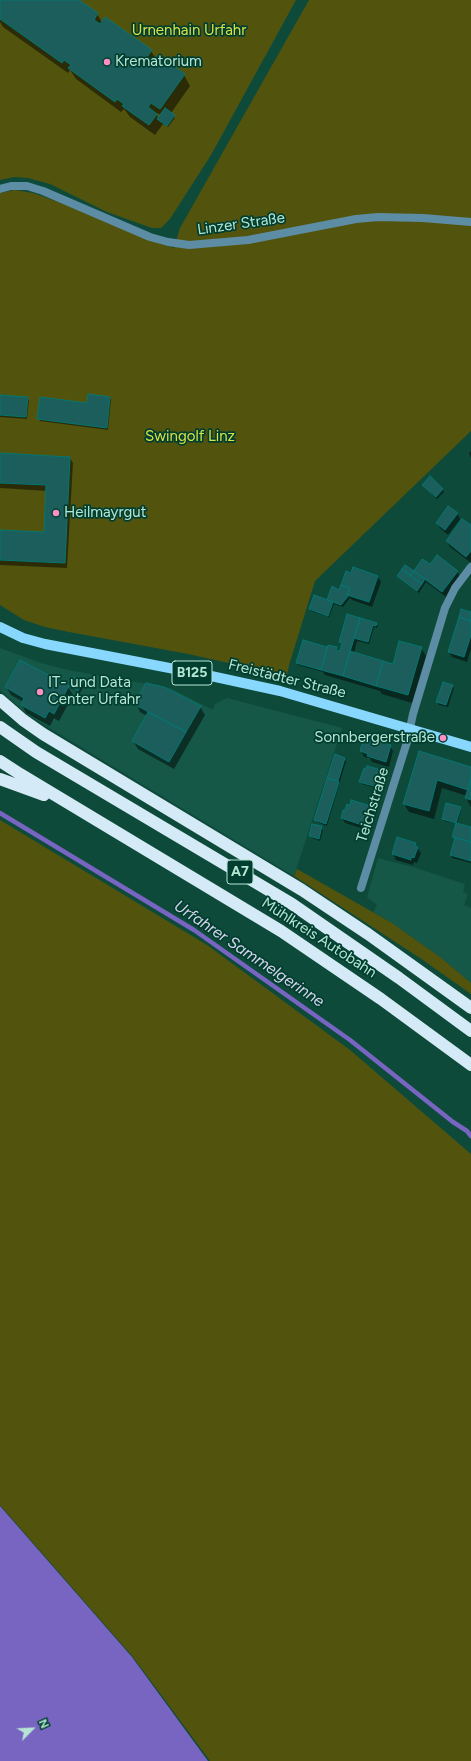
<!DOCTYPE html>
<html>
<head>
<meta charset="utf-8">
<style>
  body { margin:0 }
  #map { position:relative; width:471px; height:1761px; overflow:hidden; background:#0e4a3a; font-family:Figtree,sans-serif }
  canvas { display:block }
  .north { position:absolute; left:12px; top:1709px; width:40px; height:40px; -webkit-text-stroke:3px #003f30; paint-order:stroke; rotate:66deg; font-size:11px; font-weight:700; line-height:16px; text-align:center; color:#b6e5d4 }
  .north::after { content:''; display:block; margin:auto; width:14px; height:18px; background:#b6e5d4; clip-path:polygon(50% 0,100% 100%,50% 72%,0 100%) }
</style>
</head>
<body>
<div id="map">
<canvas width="471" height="1761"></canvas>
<div class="north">N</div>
</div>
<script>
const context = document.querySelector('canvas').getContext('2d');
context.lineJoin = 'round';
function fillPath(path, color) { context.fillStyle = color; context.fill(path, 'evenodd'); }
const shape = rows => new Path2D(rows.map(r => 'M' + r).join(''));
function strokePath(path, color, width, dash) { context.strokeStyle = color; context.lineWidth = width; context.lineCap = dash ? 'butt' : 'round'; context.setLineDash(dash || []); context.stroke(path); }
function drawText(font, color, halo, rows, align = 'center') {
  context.font = font + ' Figtree,sans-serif'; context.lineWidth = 3.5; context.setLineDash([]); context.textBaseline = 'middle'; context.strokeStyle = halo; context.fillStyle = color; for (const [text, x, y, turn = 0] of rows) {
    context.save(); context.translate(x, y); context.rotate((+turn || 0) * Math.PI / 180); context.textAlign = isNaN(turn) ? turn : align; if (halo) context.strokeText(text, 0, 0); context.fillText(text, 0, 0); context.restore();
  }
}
fillPath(shape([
  [0,648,41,663,68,670,170,688,213,710,215,704,227,698,342,728,294,876,28,715,0,690],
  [378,858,416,868,465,884,463,892,468,894,464,905,471,908,471,983,440,957,392,923,373,912,377,905,367,897]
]), '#165847');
fillPath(shape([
  [0,0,296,0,211,155,170,219,161,228,152,228,107,212,50,184,28,178,14,177,0,180],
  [309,0,471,0,471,431,315,581,289,665,287,676,188,654,69,632,45,627,24,620,0,605,0,193,15,190,33,193,61,203,152,241,174,248,180,228],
  [0,820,207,945,350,1050,471,1154,471,1761,210,1761,133,1657,0,1505],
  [297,869,392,923,440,957,471,983,471,994,420,958,294,876]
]), '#52540e');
fillPath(shape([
  [0,1506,132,1657,208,1761,0,1761]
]), '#7865c2');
fillPath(shape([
  [0,0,78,0,97,14,102,22,105,18,151,51,156,59,184,75,190,86,171,113,175,118,168,127,163,124,155,135,130,117,124,109,121,112,76,79,70,70,68,73,3,27,0,22],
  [157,113,161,115,159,119,156,114],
  [0,396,27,398,29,400,27,419,0,417],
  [110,397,111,400,108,430,40,421,38,419],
  [471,451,471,458,469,453],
  [0,454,70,458,73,463,67,568,0,565,0,531,45,533,47,491,0,488],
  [423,485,443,490,444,492,437,499],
  [457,513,460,519,448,535,440,528,437,523],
  [471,526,471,560,470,562,450,547,447,542],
  [430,566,457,571,460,577,446,597,426,582,419,593,398,576,417,575],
  [378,577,381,582,372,607,352,600,350,598,343,607,334,604,329,617,311,611,310,609,327,601,340,591],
  [471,613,471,649,467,662,452,657,449,652],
  [348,615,376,623,378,626,377,628,374,627,369,644,357,641,354,653,393,665,421,648,426,656,412,703,382,694,380,691,325,675,323,672,298,665,297,663,304,641,327,648,328,650,336,648,340,652,342,645,340,642],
  [74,678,84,686,80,693,70,688],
  [452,686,454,688,448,707,439,705,437,702],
  [6,687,68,687,73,695,59,721,54,718,50,726,26,713,22,705,23,702,11,695],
  [136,703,200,707,205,715,174,769,138,749,133,741,147,716,140,712],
  [390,746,393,751,389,767,372,762,370,758,364,757,361,751],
  [420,752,471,768,471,807,466,798,467,796,442,788,434,819,409,812,404,804],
  [335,756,344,759,346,761,327,826,317,822,315,820],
  [378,770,382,776,378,789,362,784,360,782],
  [371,807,374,812,368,830,345,823,342,818],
  [460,808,461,810,457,824,471,828,471,863,452,858,451,855,456,839,453,837,457,824,444,821,443,818],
  [321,827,323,830,320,841,312,838,310,836],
  [415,844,421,853,417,863,414,862,413,865,396,860,393,854]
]), '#0007');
strokePath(shape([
  [0,813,194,930,350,1040,453,1122,467,1131,471,1136]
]), '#7865c2', 4.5);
const building = shape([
  [0,0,79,0,98,13,94,20,100,24,105,17,152,50,145,60,151,64,158,55,185,74,160,109,151,103,148,107,157,114,149,125,122,106,124,104,117,99,115,102,68,68,71,65,64,60,62,63,0,19,0,0],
  [165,108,175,115,167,126,157,119,165,108],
  [88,394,110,397,107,428,37,419,40,397,87,403,88,394],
  [0,395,28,397,26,417,0,415,0,395],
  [0,453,70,457,65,563,0,560,0,530,44,532,46,485,0,483,0,453],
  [430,476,443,489,436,497,422,485,430,476],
  [448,506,458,513,445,530,436,523,448,506],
  [462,519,471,525,471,551,466,557,446,541,462,519],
  [437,555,458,571,442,592,414,571,422,559,430,564,437,555],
  [405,565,414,571,410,576,402,569,405,565],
  [353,567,378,576,369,602,347,595,350,588,341,585,346,571,351,573,353,567],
  [402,569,422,584,417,591,397,576,402,569],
  [414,571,425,579,422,584,410,576,414,571],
  [341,585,350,588,347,595,349,595,341,605,327,600,332,586,339,590,341,585],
  [314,595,333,602,328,616,309,609,314,595],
  [461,609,471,612,471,621,459,617,461,609],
  [347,614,360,618,343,676,321,670,328,645,337,647,336,650,340,651,342,643,339,642,347,614],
  [459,617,471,621,471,635,464,657,448,652,459,617],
  [360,618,377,623,376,626,373,625,368,642,354,638,360,618],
  [303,640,327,647,321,670,296,663,303,640],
  [399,641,422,647,408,695,376,686,383,661,393,664,399,641],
  [350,651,383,661,376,686,343,676,350,651],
  [20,660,69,686,54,714,49,711,45,718,21,705,24,698,5,687,20,660],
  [74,677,83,682,78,691,69,686,74,677],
  [443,682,453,685,446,705,436,702,443,682],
  [146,683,164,687,201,706,186,732,134,704,146,683],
  [148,712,186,732,169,762,132,741,148,712],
  [364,737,391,745,386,762,367,756,368,754,360,751,364,737],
  [419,751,471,767,471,779,468,790,437,780,429,811,403,804,419,751],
  [335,754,345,758,338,781,327,778,335,754],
  [367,766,378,769,378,771,381,772,377,787,359,782,364,768,366,769,367,766],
  [327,778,339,782,326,824,314,820,327,778],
  [471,779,471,800,465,798,471,779],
  [351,800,371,806,365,826,341,818,343,810,345,810,347,804,350,805,351,800],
  [446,803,461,807,456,823,442,819,446,803],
  [456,823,471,827,471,842,452,837,456,823],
  [312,824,322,826,319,839,309,836,312,824],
  [397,837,416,843,415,846,418,847,414,858,411,857,411,860,392,854,397,837],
  [455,838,471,842,471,861,450,855,455,838]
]);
fillPath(building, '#1b5e5b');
strokePath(building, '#047672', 1);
strokePath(shape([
  [0,189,11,186,27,186,43,191,150,237,168,242,189,245,248,240,356,219,378,217,423,218,471,222],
  [361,888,407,742,413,714,445,608,455,588,471,567]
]), '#5d8da5', 8);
strokePath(shape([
  [0,627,23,638,45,644,211,676,280,691,471,747]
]), '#87d7fe', 10);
strokePath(shape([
  [0,700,23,720,43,734,302,890,368,934,471,1008],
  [0,727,36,752,292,904,399,978,471,1031],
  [0,761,20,774,281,931,381,999,471,1065],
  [0,779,44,795]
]), '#d4eaf6', 12);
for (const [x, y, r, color] of [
  [107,62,4,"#fc8fc3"],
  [56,513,4,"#fc8fc3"],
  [40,692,4,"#fc8fc3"],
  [443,738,4,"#fc8fc3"]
]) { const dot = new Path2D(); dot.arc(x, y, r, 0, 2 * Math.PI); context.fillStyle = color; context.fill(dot); strokePath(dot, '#003f30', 1.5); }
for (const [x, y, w] of [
  [192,673,40],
  [240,872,26]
]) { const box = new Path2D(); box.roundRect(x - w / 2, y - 12, w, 24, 3); context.fillStyle = '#003f30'; context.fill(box); strokePath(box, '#b6e5d4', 1); }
drawText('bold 14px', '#b6e5d4', null, [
  ["B125",192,673],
  ["A7",240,872]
]);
drawText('15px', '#dde145', '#003f30', [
  ["Urnenhain Urfahr",189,31],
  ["Swingolf Linz",190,437]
]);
drawText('15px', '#b6e5d4', '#003f30', [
  ["Krematorium",115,62],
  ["Heilmayrgut",64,513],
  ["IT- und Data",48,683],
  ["Center Urfahr",48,700],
  ["Sonnbergerstraße",435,738,"right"]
], 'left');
drawText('15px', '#b6e5d4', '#003f30', [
  ["Linzer Straße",241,224,-8],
  ["Freistädter Straße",287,679,14],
  ["Teichstraße",373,805,-73],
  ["Mühlkreis Autobahn",319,938,33]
]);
drawText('italic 16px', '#d7d5ed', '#003f30', [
  ["Urfahrer Sammelgerinne",249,954,34]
]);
</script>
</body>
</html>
